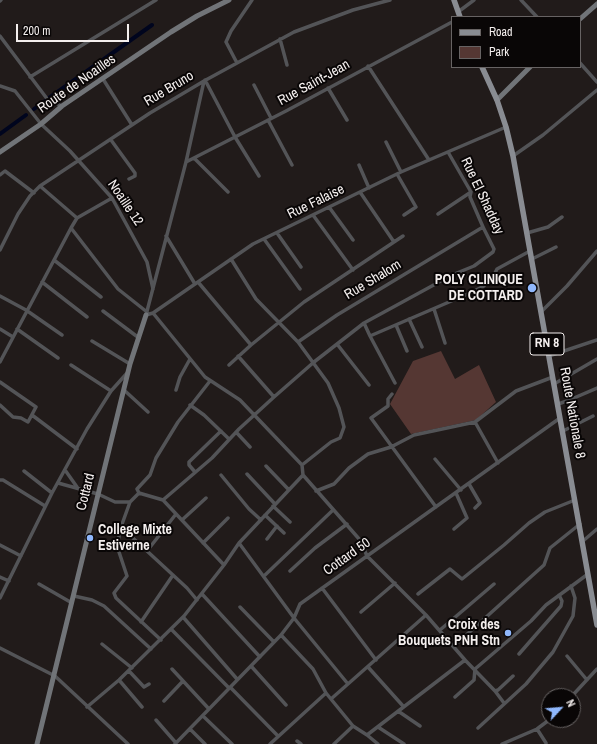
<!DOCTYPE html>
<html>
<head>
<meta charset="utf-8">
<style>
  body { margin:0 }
  #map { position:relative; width:597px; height:744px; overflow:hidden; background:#211b1a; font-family:"Archivo Narrow",sans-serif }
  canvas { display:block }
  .legend { position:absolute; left:451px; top:16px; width:130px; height:52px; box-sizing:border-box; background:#090606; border:1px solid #676363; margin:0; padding:5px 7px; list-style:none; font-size:12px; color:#f4efee }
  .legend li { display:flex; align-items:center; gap:8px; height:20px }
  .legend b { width:20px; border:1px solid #676363 }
  .north { position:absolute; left:541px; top:688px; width:40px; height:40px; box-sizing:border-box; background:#090606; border:1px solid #676363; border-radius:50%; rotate:64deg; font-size:11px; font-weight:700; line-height:16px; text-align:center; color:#f4efee }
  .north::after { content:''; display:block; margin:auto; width:14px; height:18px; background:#90b8fd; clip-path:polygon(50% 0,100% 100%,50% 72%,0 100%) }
  .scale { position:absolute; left:16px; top:24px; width:113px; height:18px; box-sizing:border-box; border:2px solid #f4efee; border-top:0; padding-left:5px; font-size:12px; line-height:14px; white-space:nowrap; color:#f4efee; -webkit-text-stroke:3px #090606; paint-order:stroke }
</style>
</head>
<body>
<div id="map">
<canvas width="597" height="744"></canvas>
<ul class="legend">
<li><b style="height:5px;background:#898c92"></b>Road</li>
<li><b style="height:11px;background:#553733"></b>Park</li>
</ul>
<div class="north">N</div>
<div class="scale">200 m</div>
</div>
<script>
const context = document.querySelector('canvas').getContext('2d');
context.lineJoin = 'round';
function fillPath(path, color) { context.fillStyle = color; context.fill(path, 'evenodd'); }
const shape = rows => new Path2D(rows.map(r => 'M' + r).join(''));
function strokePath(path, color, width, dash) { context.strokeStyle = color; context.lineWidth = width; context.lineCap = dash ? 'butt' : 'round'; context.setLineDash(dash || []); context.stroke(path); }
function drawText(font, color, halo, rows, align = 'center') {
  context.font = font + ' "Archivo Narrow",sans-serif'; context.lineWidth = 4; context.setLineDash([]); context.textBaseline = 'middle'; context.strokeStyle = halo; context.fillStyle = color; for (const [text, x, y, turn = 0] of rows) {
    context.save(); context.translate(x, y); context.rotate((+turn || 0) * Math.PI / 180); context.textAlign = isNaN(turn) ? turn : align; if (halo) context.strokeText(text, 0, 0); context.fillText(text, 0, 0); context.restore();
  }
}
fillPath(shape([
  [441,351,455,379,479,365,496,402,476,420,411,434,390,404,413,361]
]), '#553733');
strokePath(shape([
  [49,98,152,25],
  [34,109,45,101],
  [0,134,26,115]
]), '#00051e', 4);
strokePath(shape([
  [521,0,537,17],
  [0,1,1,0],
  [458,12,474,0],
  [0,36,48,100,62,106],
  [280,39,287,65],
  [237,63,226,42,231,31,252,0],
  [580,63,597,82],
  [368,66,429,160],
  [30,77,156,0],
  [103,79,132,125],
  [205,80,235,137,259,176],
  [254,85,271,118],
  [0,86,15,91,41,124,70,151,112,198,147,262,153,289],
  [328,88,347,120],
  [268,120,292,165],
  [111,140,135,173,135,176,129,179],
  [386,142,401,172],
  [513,156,543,135,597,90],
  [194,158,228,192],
  [186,162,286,111,452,22],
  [359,165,369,188],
  [397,174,416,207,404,215],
  [0,175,5,171,34,193],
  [40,186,77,218],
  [360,192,394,242],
  [329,207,353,240],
  [438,214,471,192],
  [313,215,353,270],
  [71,228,118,289,147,312],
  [277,233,301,267],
  [527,233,548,227,562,217],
  [166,236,195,284],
  [264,239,300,289],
  [0,250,18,214,30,196,40,186,150,113,204,81,294,32,353,10,390,0],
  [231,259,256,299,298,342],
  [532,259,556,247],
  [54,260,101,297],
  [42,282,87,317],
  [198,282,251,345,229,365],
  [0,296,26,310,62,335],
  [434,309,445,343],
  [103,311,139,338],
  [541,312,567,286,597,251],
  [153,313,205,377,240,400,302,465,303,475,360,540,367,556,426,615,465,660,367,735,353,726,326,693,313,669,281,635],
  [146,315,153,313,253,244,401,172,506,127],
  [146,315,186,162,204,81],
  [409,319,422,347],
  [364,323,370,336,470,293,484,286,488,279,494,275,497,269,530,251],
  [396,325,407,351],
  [0,329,13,337],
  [17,329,58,358],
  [370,336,395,383],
  [92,341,130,364],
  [337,344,369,385],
  [251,345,304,302,403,236],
  [238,356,274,397],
  [549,356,597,340],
  [0,362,71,228,77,218,112,198],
  [71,365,111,391],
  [0,382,36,407,28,422,21,418,13,417,0,405],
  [554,384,597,359],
  [124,390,148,412],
  [176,390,180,377,190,359],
  [392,394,388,399,388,406,371,418,436,507],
  [558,404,567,401,597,388],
  [190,405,204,415,229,439],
  [32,415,77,449],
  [475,422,498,463],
  [563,431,593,416],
  [236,432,250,447],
  [435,459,461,490],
  [302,465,331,442,340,438,344,427,339,408,328,383,298,342,337,315,483,227],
  [266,466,289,490],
  [65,470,77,487],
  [24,471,52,493],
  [195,472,189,465,189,462,221,431],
  [247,474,275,504],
  [221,475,249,509,261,520],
  [0,480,3,480,45,506],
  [58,483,98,494,115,502,130,502,139,493],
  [469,484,480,503,475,508],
  [316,491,334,484,349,468,368,454,391,447,414,435,475,422,516,391,553,377],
  [163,500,139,493,137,489,150,475,156,458,178,422,210,381],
  [130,502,121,527,117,546,127,576,114,593,116,598,161,640],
  [273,506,290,522],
  [265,515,284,533],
  [182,520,206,498],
  [121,527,187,588,197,600],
  [454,529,467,518,456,493],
  [267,539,277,526],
  [583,541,597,529],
  [203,543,228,518],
  [239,543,294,618,348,684],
  [0,545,21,556],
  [147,551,176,514],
  [224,565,163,500,212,458,239,429,274,397,314,362,364,323,452,275,474,266,493,252,494,249,483,227,470,197,471,192,448,152],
  [290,571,315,548,347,524],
  [264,576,333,510],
  [0,577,9,581],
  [39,584,72,603],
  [322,588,376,660],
  [202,594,260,657],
  [418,594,450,569,462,579,504,545,529,523,545,512,575,500],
  [74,596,92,600,104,606,151,649],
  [0,598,52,493,87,429,111,391,128,372],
  [240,607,274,642],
  [361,612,395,583],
  [183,617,237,679],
  [141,622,173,575],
  [171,629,229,688],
  [440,630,494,584],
  [102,644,132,668],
  [454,646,544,565,550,548,580,524],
  [0,648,55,676,128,744],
  [519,654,561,606,562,601,559,595],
  [567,656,587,680],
  [465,660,495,691,498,690,513,676],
  [251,666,286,705],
  [368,667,403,706],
  [172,669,209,709],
  [129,671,144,687,149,684],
  [119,680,142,707],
  [230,687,278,736],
  [495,691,504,703],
  [572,696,597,669],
  [455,697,474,680,475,669,531,621,546,605,588,574],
  [331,699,426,615],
  [164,701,183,681],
  [87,707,119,680,184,616,224,565,239,543,303,475],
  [398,711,420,726],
  [203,716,232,744],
  [156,720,176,743],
  [378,727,404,744],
  [478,728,526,684,553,652,573,616,575,598,571,586],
  [190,729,205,744],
  [537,729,546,743],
  [367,735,378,744],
  [297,741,301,744],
  [175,744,281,635,294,618,300,604,560,418],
  [270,744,326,693],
  [334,744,353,726],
  [502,744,537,729,549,720]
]), '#535457', 3.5);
strokePath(shape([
  [580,19,597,4],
  [497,100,530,67],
  [0,152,41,124,62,106,171,32,197,16,229,0],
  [37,744,130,364,146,315]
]), '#717478', 5);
strokePath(shape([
  [454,0,460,17],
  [482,67,497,100,506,127,513,156,597,625]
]), '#898c92', 5.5);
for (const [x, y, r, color] of [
  [532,288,5,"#90b8fd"],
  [90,538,4,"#90b8fd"],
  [508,633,4,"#90b8fd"]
]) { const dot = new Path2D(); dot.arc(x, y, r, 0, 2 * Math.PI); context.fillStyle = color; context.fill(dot); strokePath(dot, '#090606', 1.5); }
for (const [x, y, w] of [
  [547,344,34]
]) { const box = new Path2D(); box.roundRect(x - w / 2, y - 11, w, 22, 3); context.fillStyle = '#090606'; context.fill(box); strokePath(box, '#f4efee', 1); }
drawText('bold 13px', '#f4efee', null, [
  ["RN 8",547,344]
]);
drawText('14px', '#f4efee', '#090606', [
  ["Rue Saint-Jean",314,83,-29],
  ["Route de Noailles",77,84,-35],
  ["Rue Bruno",169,89,-31],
  ["Rue El Shadday",482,196,65],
  ["Rue Falaise",316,202,-26],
  ["Noaille 12",125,203,56],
  ["Rue Shalom",373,280,-31],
  ["Route Nationale 8",572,413,80],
  ["Cottard",86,492,-76],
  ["Cottard 50",347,557,-35]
]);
drawText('bold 14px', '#f4efee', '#090606', [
  ["POLY CLINIQUE",523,280],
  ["DE COTTARD",523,296],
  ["College Mixte",98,530,"left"],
  ["Estiverne",98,546,"left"],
  ["Croix des",500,625],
  ["Bouquets PNH Stn",500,641]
], 'right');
</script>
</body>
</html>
